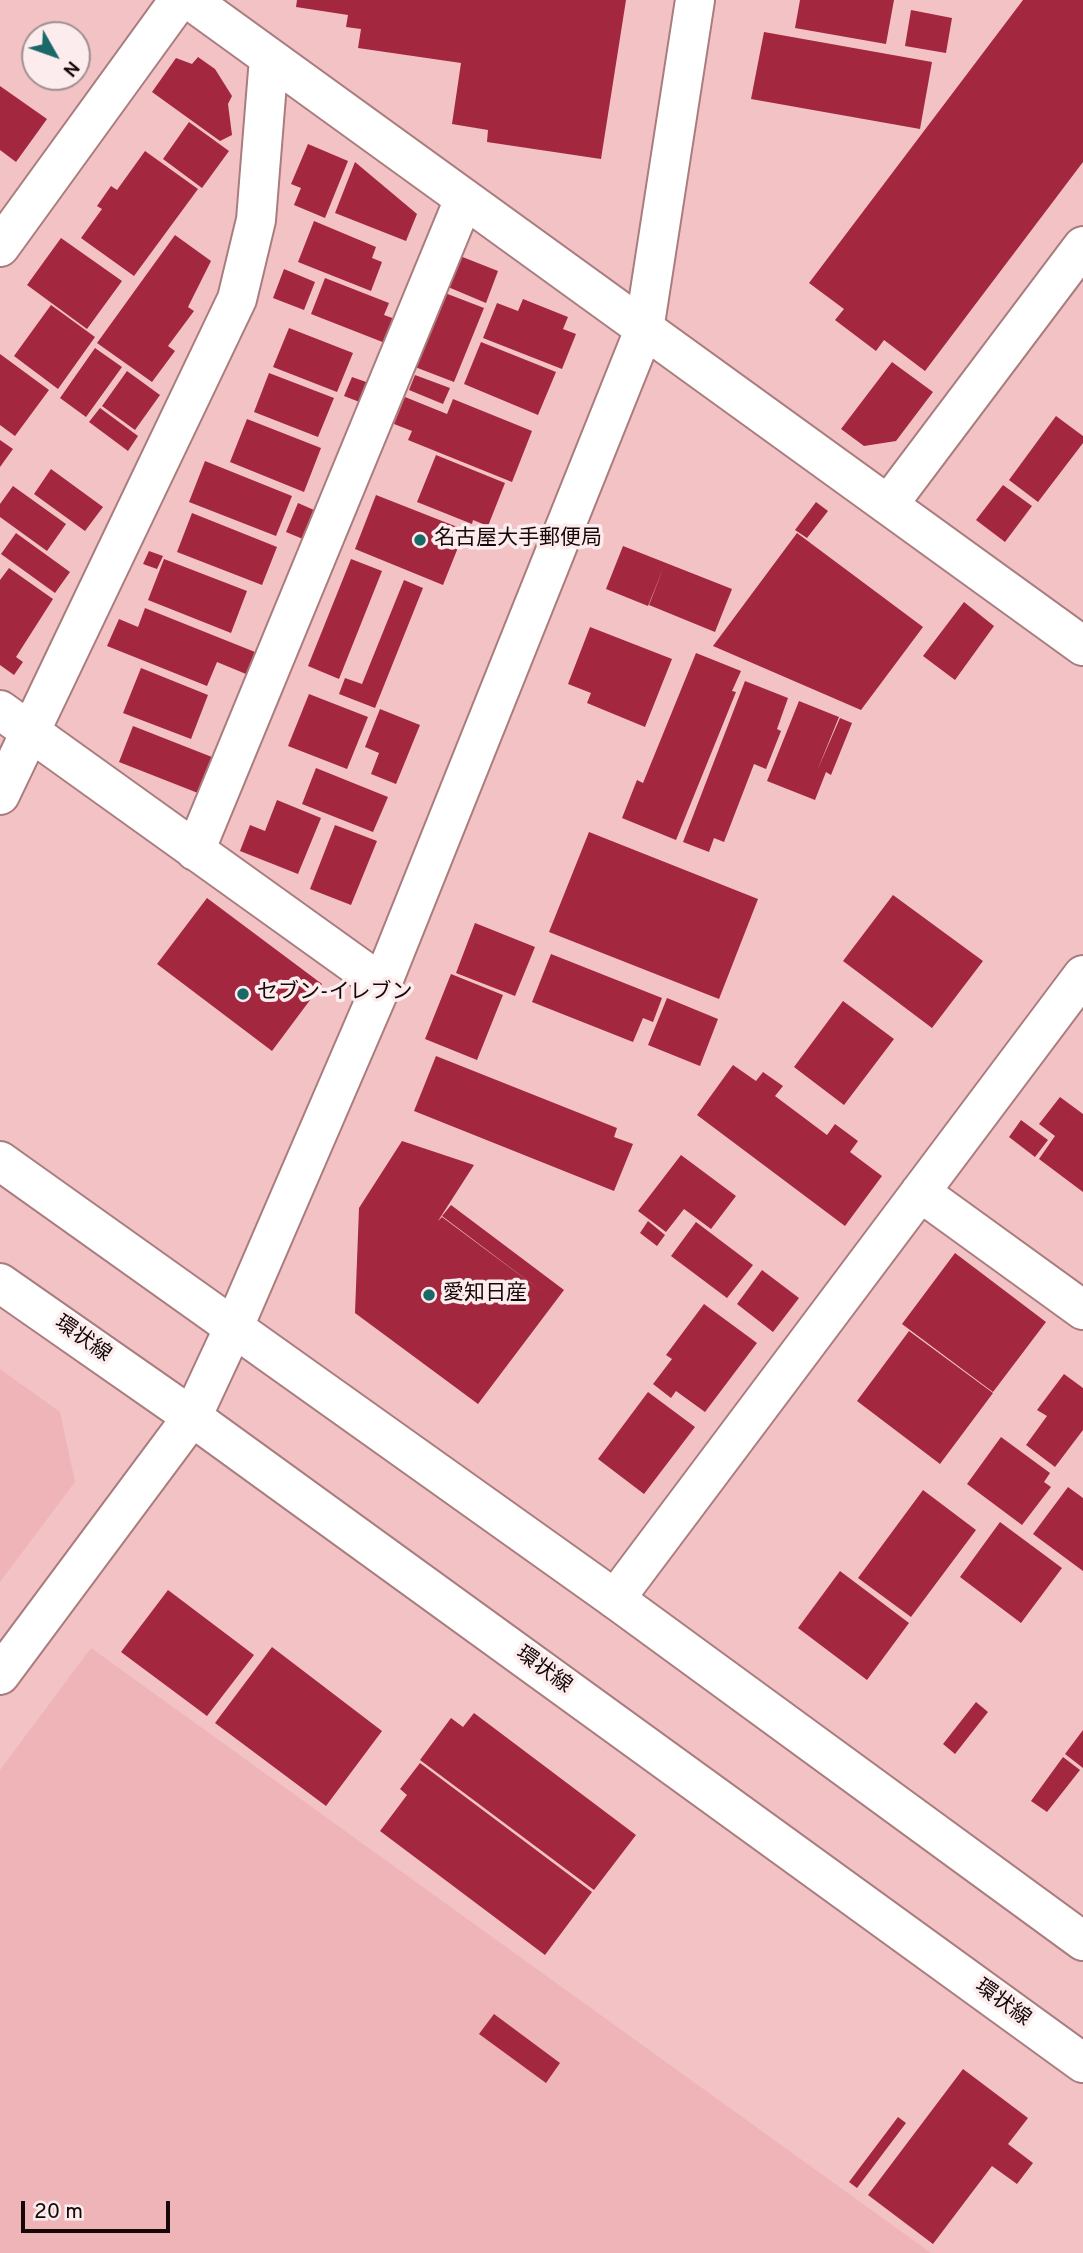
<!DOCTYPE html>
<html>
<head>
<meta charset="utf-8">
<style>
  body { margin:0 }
  #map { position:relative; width:1083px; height:2253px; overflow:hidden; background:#f3c2c4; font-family:Overpass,sans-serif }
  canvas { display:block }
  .north { position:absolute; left:21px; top:21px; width:70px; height:70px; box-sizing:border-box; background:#fceced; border:2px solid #a09091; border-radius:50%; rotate:130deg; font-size:19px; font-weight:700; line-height:28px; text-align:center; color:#160708 }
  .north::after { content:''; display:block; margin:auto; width:24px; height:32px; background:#1a6868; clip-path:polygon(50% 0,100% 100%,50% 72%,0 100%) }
  .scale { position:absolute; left:21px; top:2201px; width:149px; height:32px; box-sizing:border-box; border:4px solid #160708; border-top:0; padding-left:9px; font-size:21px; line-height:24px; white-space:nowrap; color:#160708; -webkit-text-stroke:5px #fceced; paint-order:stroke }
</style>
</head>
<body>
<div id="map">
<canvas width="1083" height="2253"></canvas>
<div class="north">N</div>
<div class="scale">20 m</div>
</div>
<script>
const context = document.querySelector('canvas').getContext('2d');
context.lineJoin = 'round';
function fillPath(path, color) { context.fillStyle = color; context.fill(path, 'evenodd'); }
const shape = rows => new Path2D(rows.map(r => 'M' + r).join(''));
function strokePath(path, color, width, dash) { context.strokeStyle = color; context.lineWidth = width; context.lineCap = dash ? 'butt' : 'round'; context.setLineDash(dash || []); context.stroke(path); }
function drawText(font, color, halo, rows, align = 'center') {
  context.font = font + ' Overpass,"Noto Sans JP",sans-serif'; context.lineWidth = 7; context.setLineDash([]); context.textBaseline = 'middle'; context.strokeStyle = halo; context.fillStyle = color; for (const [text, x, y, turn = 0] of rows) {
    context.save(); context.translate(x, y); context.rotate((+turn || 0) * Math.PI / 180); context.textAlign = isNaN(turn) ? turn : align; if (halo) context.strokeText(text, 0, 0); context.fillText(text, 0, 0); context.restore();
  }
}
fillPath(shape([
  [0,1369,60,1412,75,1482,0,1582],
  [91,1648,931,2253,0,2253,0,1770]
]), '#eeb4b7');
fillPath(shape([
  [297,0,626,0,601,159,487,142,488,130,452,124,461,63,358,48,361,29,346,27,348,15,296,7],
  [800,0,894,0,886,44,795,28],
  [1023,0,1083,0,1083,162,925,371,884,340,876,351,835,320,844,309,809,283],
  [911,10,952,18,946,53,905,46],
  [764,32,932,62,920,129,751,99],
  [198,57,215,69,232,96,228,104,232,135,220,141,152,92,176,58,192,64],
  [0,86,47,119,16,162,0,150],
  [189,122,229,151,202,188,163,159],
  [308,144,348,161,325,218,294,205,301,188,291,184],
  [145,151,198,189,134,276,81,238,102,209,97,206,111,186,117,190],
  [355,162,417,214,406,241,335,213],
  [314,221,376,247,372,258,382,262,371,291,298,262],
  [175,235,211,261,188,307,194,311,168,346,175,351,152,382,97,343],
  [61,238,122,281,87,329,27,285],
  [460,256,498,271,486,303,448,287],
  [284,269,315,282,304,310,273,298],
  [325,278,389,303,384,315,395,319,385,343,311,314],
  [445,293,484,308,454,382,415,367],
  [523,299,568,317,563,329,576,334,562,369,483,338,497,303,518,311],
  [51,305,95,337,58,389,14,356],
  [289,328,353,353,337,392,273,367],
  [481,342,556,372,538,415,464,384],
  [95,348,122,367,86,417,60,398],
  [0,354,49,390,15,436,0,425],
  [892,362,933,392,896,441,864,446,841,429],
  [127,371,160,395,135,430,102,406],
  [269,373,334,398,318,437,254,412],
  [415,375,450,388,443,404,409,390],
  [352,377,369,383,362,403,344,396],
  [405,397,447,414,453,399,532,431,512,482,408,440,412,431,394,424],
  [100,408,138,436,128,451,89,422],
  [1056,416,1083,436,1083,443,1038,502,1009,480],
  [247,419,321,448,304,492,230,462],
  [0,440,13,449,0,467],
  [436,455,505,483,488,526,473,520,472,524,417,502],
  [205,461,292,496,276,536,189,502],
  [51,469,103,507,85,531,34,494],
  [1003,485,1032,506,1005,542,976,520],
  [13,486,66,524,47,551,0,517,0,504],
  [376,495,465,530,443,585,355,549],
  [816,502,828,511,807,538,795,530],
  [298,503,314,510,303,539,286,532],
  [192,513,277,547,262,585,177,552],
  [16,533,70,572,55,593,1,554],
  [797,533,923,627,861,710,713,646],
  [623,546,732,589,715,632,649,605,664,566,648,606,606,589],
  [149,551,163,556,157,569,143,564],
  [164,559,247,591,231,633,148,600],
  [351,559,382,571,339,679,308,666],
  [9,568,53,599,16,657,23,662,14,675,0,665,0,580],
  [404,580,423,588,375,708,339,694,345,678,362,684],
  [964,602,994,626,955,680,923,656],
  [145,608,255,652,246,674,217,662,207,686,107,646,119,619,138,627],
  [590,627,672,659,645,727,587,703,591,693,568,684],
  [696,653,741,671,732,691,736,692,676,840,622,818,637,780,643,783],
  [141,668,208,695,191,739,123,713],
  [745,681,788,698,777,729,781,731,766,769,754,764,724,842,714,838,709,852,683,842],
  [309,694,368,717,347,769,288,746],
  [799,701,839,717,817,771,840,718,852,723,831,775,826,772,815,800,767,781],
  [380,709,420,725,396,784,371,774,379,753,365,747],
  [133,726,217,759,203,795,119,762],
  [316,768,388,797,373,832,302,804],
  [277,800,321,818,298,874,240,851,250,825,265,831],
  [335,825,377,841,351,905,310,889],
  [589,832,758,899,719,999,549,932],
  [893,895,983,961,932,1028,843,961],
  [207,898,322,984,272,1051,157,964],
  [475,923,535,947,515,996,456,973],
  [551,954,662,998,653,1022,643,1018,633,1042,532,1002],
  [451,974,503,995,477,1060,425,1039],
  [667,998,718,1019,700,1066,648,1045],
  [843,1001,894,1039,844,1105,794,1067],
  [436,1056,617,1128,614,1137,633,1144,614,1191,414,1111],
  [733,1065,756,1081,763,1072,783,1086,775,1096,827,1135,835,1124,858,1141,850,1152,882,1176,845,1226,697,1115],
  [1060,1097,1083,1114,1083,1192,1039,1159,1055,1136,1039,1124],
  [1021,1120,1048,1140,1035,1157,1009,1137],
  [402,1141,474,1165,438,1221,442,1217,544,1293,442,1216,451,1205,564,1290,478,1404,355,1313,359,1208],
  [681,1155,736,1196,711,1229,684,1209,666,1232,638,1211],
  [648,1221,665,1235,657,1246,640,1233],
  [696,1222,753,1265,727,1298,671,1256],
  [955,1253,1046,1322,993,1392,902,1324],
  [762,1270,799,1298,773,1332,737,1304],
  [704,1304,757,1343,705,1412,676,1391,671,1398,653,1384,672,1359,666,1355],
  [909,1331,993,1393,940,1464,857,1401],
  [1064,1374,1083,1388,1083,1430,1055,1467,1026,1445,1047,1416,1037,1410],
  [648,1392,695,1427,644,1494,598,1459],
  [1001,1437,1050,1473,1044,1482,1051,1487,1022,1525,967,1484],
  [1068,1487,1083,1498,1083,1571,1033,1534],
  [923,1490,976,1530,911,1617,858,1578],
  [1000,1522,1062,1568,1021,1623,960,1577],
  [840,1571,909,1623,867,1680,798,1628],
  [168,1590,254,1655,207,1716,121,1652],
  [272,1647,382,1731,326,1806,215,1723],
  [976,1702,988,1712,955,1754,943,1744],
  [474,1713,636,1835,594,1890,420,1760,451,1718,463,1727],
  [1083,1730,1083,1768,1065,1754],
  [1063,1757,1080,1770,1047,1812,1031,1801],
  [420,1763,592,1892,545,1955,380,1831,407,1795,400,1789],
  [494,2014,560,2063,546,2083,479,2034],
  [963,2069,1028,2118,1008,2144,1033,2163,1017,2184,992,2166,933,2244,868,2195],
  [898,2117,906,2123,857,2188,849,2182]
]), '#a3273f');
const minor = shape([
  [190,0,1083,646],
  [0,247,179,0],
  [888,505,1083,246],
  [0,710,382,984],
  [0,795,237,299,256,220,269,58],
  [195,851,464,199],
  [920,1192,1083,1310],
  [615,1599,1083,975],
  [0,1675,192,1417,233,1329,382,984,644,330,695,0]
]);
const major = shape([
  [0,1161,615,1599,1083,1941],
  [0,1283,192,1417,1083,2063]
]);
strokePath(minor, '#a97c7e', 42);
strokePath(major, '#a97c7e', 42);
strokePath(minor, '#fff', 38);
strokePath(major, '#fff', 38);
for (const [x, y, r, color] of [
  [420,540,7,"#1a6868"],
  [243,994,7,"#1a6868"],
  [429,1295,7,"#1a6868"]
]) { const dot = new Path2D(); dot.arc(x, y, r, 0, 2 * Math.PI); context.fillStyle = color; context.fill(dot); strokePath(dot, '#fceced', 2.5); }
drawText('21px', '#160708', '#fceced', [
  ["名古屋大手郵便局",434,540],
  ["セブン-イレブン",257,994],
  ["愛知日産",443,1295]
], 'left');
drawText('21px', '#160708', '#fceced', [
  ["環状線",82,1340,35],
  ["環状線",543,1671,36],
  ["環状線",1002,2004,36]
]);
</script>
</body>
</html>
